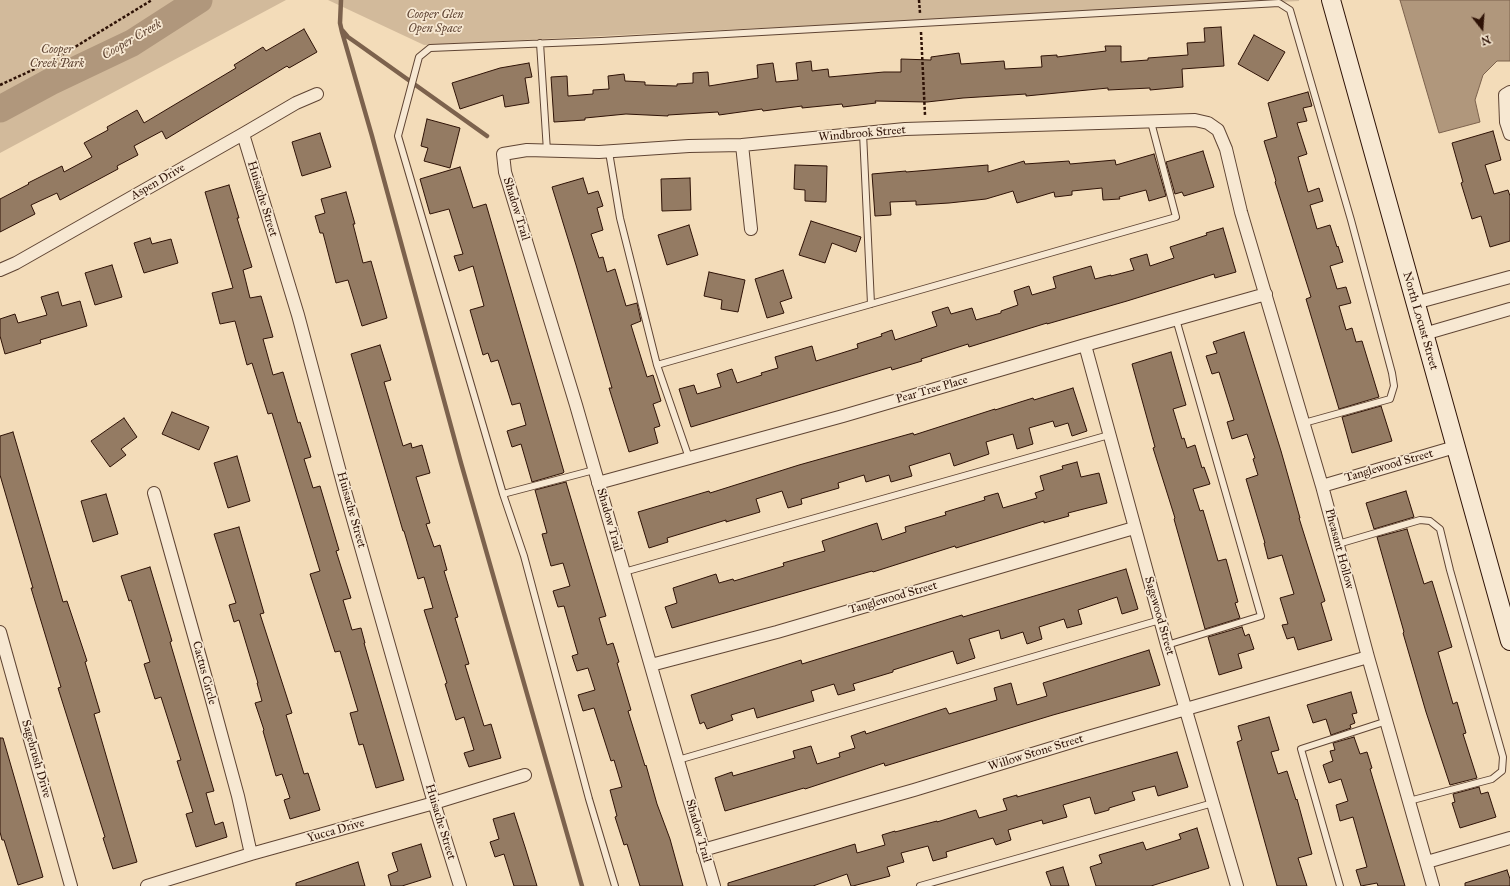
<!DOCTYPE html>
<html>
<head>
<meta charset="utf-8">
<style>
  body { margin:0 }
  #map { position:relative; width:1510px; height:886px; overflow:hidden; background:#f3dcb9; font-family:"IM FELL Great Primer",serif }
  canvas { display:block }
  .north { position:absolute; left:1462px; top:8px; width:40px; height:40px; -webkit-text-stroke:3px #f7e8d2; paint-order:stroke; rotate:163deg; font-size:11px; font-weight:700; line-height:16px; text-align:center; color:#2e1206 }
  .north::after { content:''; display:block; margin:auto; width:14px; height:18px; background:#2e1206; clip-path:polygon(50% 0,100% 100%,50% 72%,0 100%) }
</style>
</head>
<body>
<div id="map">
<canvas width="1510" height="886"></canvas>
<div class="north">N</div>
</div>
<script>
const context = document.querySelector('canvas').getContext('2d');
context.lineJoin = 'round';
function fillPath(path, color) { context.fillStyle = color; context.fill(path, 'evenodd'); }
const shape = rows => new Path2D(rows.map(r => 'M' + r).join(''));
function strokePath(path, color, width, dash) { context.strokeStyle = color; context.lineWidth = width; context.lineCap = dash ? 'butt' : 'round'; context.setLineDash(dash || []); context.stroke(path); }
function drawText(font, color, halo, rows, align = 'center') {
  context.font = font + ' "IM FELL Great Primer",serif'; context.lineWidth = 3.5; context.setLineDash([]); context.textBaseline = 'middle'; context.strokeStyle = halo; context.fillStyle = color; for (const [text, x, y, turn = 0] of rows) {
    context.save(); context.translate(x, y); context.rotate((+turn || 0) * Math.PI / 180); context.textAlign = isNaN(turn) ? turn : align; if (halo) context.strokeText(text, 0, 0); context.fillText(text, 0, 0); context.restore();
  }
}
fillPath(shape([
  [0,0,286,0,0,153],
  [328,0,1299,0,1299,1,424,45]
]), '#d2ba9b');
const water = shape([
  [1400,0,1510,0,1510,61,1497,61,1483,75,1475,100,1480,122,1439,133,1400,0]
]);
fillPath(water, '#b0977c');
strokePath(water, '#7c624d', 1);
strokePath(shape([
  [341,0,340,23,342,32,372,136,461,463,582,886],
  [342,30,348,37,358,44,487,136]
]), '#7c624d', 4.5);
strokePath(shape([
  [0,109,50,82,132,43,199,0]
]), '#b0977c', 27);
const building = shape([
  [1221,27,1224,66,1182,69,1183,87,1150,90,1150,88,1108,90,1108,88,1026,96,1026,94,963,98,927,102,875,101,876,103,843,107,842,104,802,108,802,106,763,111,762,109,719,115,718,112,668,115,668,116,626,114,585,118,585,120,554,122,551,77,567,76,568,96,593,94,593,90,609,89,608,76,624,74,625,81,645,82,645,85,677,86,677,84,693,83,693,73,708,72,709,86,758,78,757,65,773,63,776,82,798,80,796,63,811,61,812,71,828,69,829,77,884,72,901,72,901,59,931,60,931,57,959,53,961,64,1004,61,1005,69,1042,67,1041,56,1057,55,1057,57,1106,51,1105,46,1121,46,1121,62,1148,60,1148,58,1188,55,1187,43,1205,42,1204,28,1221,27],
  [304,29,317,52,289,68,287,66,166,139,162,131,134,146,138,155,117,166,118,169,60,200,57,193,31,205,35,214,0,232,0,199,29,184,28,183,62,166,64,172,92,157,84,143,108,130,107,127,137,110,144,123,236,68,234,65,263,47,266,51,304,29],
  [1254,35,1285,52,1268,81,1238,64,1254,35],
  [529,63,532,77,525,78,529,103,505,107,503,95,460,109,452,83,500,68,529,63],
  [1308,92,1312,106,1303,108,1307,121,1297,123,1307,154,1298,157,1308,192,1319,188,1323,201,1310,205,1317,229,1330,225,1337,247,1338,246,1343,262,1330,266,1337,289,1346,287,1351,303,1339,306,1346,330,1352,328,1356,342,1362,341,1379,397,1339,409,1306,299,1311,297,1275,182,1276,181,1264,141,1277,137,1268,103,1308,92],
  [427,119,460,128,450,168,424,161,428,148,421,146,427,119],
  [1493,131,1501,160,1485,165,1494,194,1508,190,1510,196,1510,241,1490,247,1481,216,1472,219,1461,183,1463,182,1452,143,1493,131],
  [320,133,331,167,302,176,292,142,320,133],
  [1203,151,1214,187,1184,196,1182,192,1175,194,1166,162,1203,151],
  [1154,154,1166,196,1149,201,1146,190,1119,197,1120,199,1103,200,1102,188,1072,191,1072,195,1055,197,1054,192,1017,203,1013,191,986,199,949,203,916,205,916,201,890,202,891,215,875,216,872,174,906,171,906,172,988,165,988,172,1024,161,1025,164,1069,161,1070,164,1115,160,1116,165,1154,154],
  [795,165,827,166,826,202,805,201,805,190,794,189,795,165],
  [460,167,473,208,486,204,564,472,563,473,532,482,521,444,512,447,507,431,526,425,520,403,512,405,498,360,491,362,488,353,483,355,470,310,484,306,473,266,459,271,454,256,463,254,449,209,430,214,420,179,460,167],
  [583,178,588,194,598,191,603,206,597,208,603,230,591,234,599,258,603,257,607,272,615,269,626,306,637,303,641,321,631,325,647,377,653,375,661,401,653,404,660,426,654,428,658,443,629,452,609,388,612,388,576,265,552,187,583,178],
  [690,178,691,210,662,211,661,179,690,178],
  [229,185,239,218,237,218,252,267,243,270,250,298,261,296,273,337,263,339,273,375,283,372,298,423,300,422,311,457,304,459,313,488,320,486,339,550,336,551,351,598,343,600,352,630,361,628,365,643,364,643,404,780,376,788,363,744,359,745,350,713,358,711,340,651,335,652,310,574,320,571,272,413,268,414,252,363,247,365,235,321,220,324,212,293,233,288,205,192,229,185],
  [346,192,355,224,353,224,363,263,371,261,387,318,362,326,348,280,336,283,323,233,320,233,315,216,325,213,321,199,346,192],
  [811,221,861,237,856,252,832,243,825,263,799,255,811,221],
  [689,225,698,255,667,265,658,235,689,225],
  [1223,228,1236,272,1215,278,1214,274,1127,301,1047,324,1047,323,969,347,968,344,921,359,922,361,892,370,891,367,691,427,679,389,694,385,697,394,721,387,717,374,732,369,737,383,762,375,761,373,778,368,775,357,812,346,816,361,858,348,857,344,882,336,881,334,892,330,895,340,937,326,932,312,948,307,951,314,972,308,976,320,1001,313,1001,311,1018,305,1014,291,1029,286,1032,295,1056,288,1053,277,1091,266,1095,279,1111,275,1111,276,1134,270,1130,259,1147,254,1150,266,1174,258,1170,247,1207,235,1206,233,1223,228],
  [150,238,152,244,171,239,178,263,144,273,134,243,150,238],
  [112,265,122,297,95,305,85,273,112,265],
  [783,270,792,298,780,302,784,313,767,318,755,279,783,270],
  [709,272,745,280,738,312,721,309,722,300,704,296,709,272],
  [58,292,62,306,80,301,87,326,40,340,41,343,5,354,0,336,0,319,15,314,18,323,47,315,41,297,58,292],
  [1244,332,1281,451,1300,518,1299,518,1325,601,1321,603,1332,640,1298,650,1294,637,1287,639,1282,625,1288,624,1280,598,1294,594,1282,555,1268,559,1264,543,1265,543,1246,479,1258,475,1253,459,1255,458,1247,434,1232,439,1227,422,1234,420,1219,372,1212,374,1206,356,1217,353,1213,342,1244,332],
  [380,345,391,380,384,382,403,446,411,443,412,448,422,445,430,473,416,477,430,523,426,524,434,547,440,545,447,570,444,571,458,617,455,618,469,664,465,665,484,726,491,724,501,758,469,767,464,753,474,750,464,717,456,720,445,684,447,683,424,610,433,608,424,577,418,579,404,531,403,531,351,354,380,345],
  [1171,352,1186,405,1173,409,1182,439,1184,438,1187,448,1195,445,1202,468,1204,467,1210,484,1193,489,1200,511,1203,510,1218,561,1226,559,1238,602,1235,603,1240,618,1205,629,1174,519,1175,518,1153,448,1155,447,1132,364,1171,352],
  [1073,388,1087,431,1072,436,1068,423,1055,427,1053,421,1029,428,1033,444,1017,449,1013,434,986,442,989,454,954,466,950,453,909,466,912,476,891,482,889,475,866,482,864,475,838,483,839,488,801,499,802,504,788,508,782,491,756,499,760,512,726,522,726,520,667,538,668,542,649,548,638,512,709,491,710,493,799,465,913,433,914,435,995,409,995,410,1033,398,1034,400,1073,388],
  [1381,406,1392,441,1352,453,1342,417,1381,406],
  [172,412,209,427,199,450,162,434,172,412],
  [124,418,137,437,121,449,126,455,110,467,91,441,124,418],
  [13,432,63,602,67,601,87,661,85,662,100,712,94,714,137,862,113,869,103,838,105,837,58,688,61,687,31,588,33,588,0,475,0,436,13,432],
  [237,456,250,501,228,508,214,463,237,456],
  [1077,462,1081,477,1099,473,1107,503,1068,513,1069,516,1044,523,1044,521,956,548,955,546,873,572,872,571,672,628,665,607,677,603,673,588,716,574,719,583,733,579,734,581,784,566,783,563,825,551,822,541,877,523,882,540,906,532,905,527,946,515,945,512,985,500,984,497,998,493,1003,508,1037,498,1035,493,1044,490,1040,476,1063,469,1062,466,1077,462],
  [566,482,606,616,599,618,607,645,613,643,619,662,617,663,631,710,628,711,645,766,646,765,657,804,670,839,683,886,640,886,627,844,624,845,615,817,617,816,610,790,622,787,614,760,611,761,594,708,583,711,578,695,595,690,588,668,577,671,572,656,578,654,564,606,558,607,553,591,570,586,563,563,551,566,542,534,547,533,535,490,566,482],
  [1406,491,1414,517,1374,529,1366,503,1406,491],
  [106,494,118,534,93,542,81,501,106,494],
  [239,527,264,613,260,614,292,713,286,715,304,774,308,773,320,810,290,819,284,800,290,798,282,774,276,776,263,731,264,730,255,703,262,701,257,683,258,683,239,620,234,622,229,605,236,603,214,534,239,527],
  [1407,529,1424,584,1432,581,1452,647,1438,652,1453,704,1457,702,1466,733,1463,734,1477,778,1450,785,1426,712,1403,633,1404,632,1377,537,1407,529],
  [150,567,172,641,170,642,214,791,206,793,215,825,223,822,227,837,196,847,186,814,193,812,177,761,181,760,161,697,155,699,144,664,150,662,131,600,129,601,121,576,150,567],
  [1126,569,1138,609,1122,614,1117,597,1078,610,1082,624,1067,628,1064,619,1039,627,1042,639,1027,644,1023,632,1001,639,999,630,969,639,975,658,957,664,953,651,893,670,893,672,853,684,855,690,838,695,834,684,811,691,814,701,757,718,754,708,731,715,733,720,707,729,704,722,700,724,691,695,801,660,802,664,962,615,963,617,1126,569],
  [1242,627,1245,636,1249,634,1254,649,1238,654,1242,668,1219,675,1208,637,1242,627],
  [1149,650,1160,685,1053,715,885,766,884,763,805,789,804,788,725,811,715,778,732,772,733,776,795,758,793,751,811,746,817,764,840,757,839,753,855,748,851,736,865,731,866,734,946,708,949,714,997,700,994,688,1011,683,1017,705,1047,696,1043,683,1149,650],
  [1351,692,1357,713,1352,714,1355,723,1350,725,1351,728,1331,735,1326,719,1313,723,1307,705,1351,692],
  [1269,717,1279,750,1271,752,1278,774,1287,771,1296,800,1297,799,1312,854,1298,858,1307,886,1277,886,1237,742,1242,740,1238,726,1269,717],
  [1354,737,1360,754,1367,752,1372,768,1370,769,1405,886,1378,886,1377,883,1361,886,1356,870,1367,867,1353,817,1340,821,1336,805,1348,801,1341,779,1329,783,1323,765,1333,761,1330,751,1335,750,1333,743,1354,737],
  [0,738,3,738,43,877,18,885,4,840,2,840,0,832,0,738],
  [1177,752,1188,787,1158,796,1155,786,1132,792,1135,800,1109,808,1109,810,1095,814,1090,797,1063,805,1067,817,1043,824,1042,820,1008,830,1011,840,996,845,993,838,946,852,947,857,933,861,928,846,901,853,904,862,887,867,890,876,853,886,851,886,847,874,813,886,728,886,728,883,855,844,857,853,885,845,882,835,895,831,895,832,937,821,937,822,976,810,979,818,1007,810,1003,799,1017,795,1017,797,1177,752],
  [1479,787,1481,794,1488,792,1496,817,1460,828,1452,803,1455,802,1453,794,1479,787],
  [514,813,525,847,537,886,514,886,504,854,495,857,490,842,499,839,493,819,514,813],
  [1197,828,1209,868,1151,886,1096,886,1090,867,1102,863,1099,855,1143,842,1146,850,1181,839,1179,834,1197,828],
  [421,844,431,877,402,886,391,886,388,875,398,871,392,853,421,844],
  [358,862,365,886,296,886,296,883,358,862],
  [1063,867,1069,886,1051,886,1046,872,1063,867],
  [1507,870,1510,879,1510,886,1465,886,1465,883,1507,870]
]);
fillPath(building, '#947b63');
strokePath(building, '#2e1206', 1);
const lane = shape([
  [540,43,547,151],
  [863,133,871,304],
  [609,152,620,218,657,365],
  [689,458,657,365,1176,217,1151,122],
  [503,494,594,470],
  [1338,544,1420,520,1430,521,1440,529,1450,570,1503,757,1502,771,1492,779,1409,801],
  [624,572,1109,435],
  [1167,645,1261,616,1176,319],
  [678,760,1160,620],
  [615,886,589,799,524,556,503,494,398,136,419,57,430,48,601,41,1279,3,1290,10,1351,220,1392,373,1394,386,1390,399,1304,423],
  [920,886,1213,803],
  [1340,886,1301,749,1387,721]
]);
const street = shape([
  [1510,92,1505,95,1506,122,1510,134],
  [243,134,298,315,345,491,434,803,460,886],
  [742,145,751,229],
  [0,270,16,263,243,134,296,103,317,94],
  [1415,303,1510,277],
  [1424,334,1510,309],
  [1085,345,1167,645,1237,886],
  [598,483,843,416,1085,345,1266,294],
  [1322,486,1455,447],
  [154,493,207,682,238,796,251,854],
  [0,632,71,886],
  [651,665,777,632,1134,528],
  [703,850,914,790,1088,737,1368,657],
  [1427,862,1510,838],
  [147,886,251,854,434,803,525,775],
  [714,886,576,405,505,172,503,154,527,150,599,152,689,146,742,145,905,129,1195,120,1208,123,1218,130,1226,149,1241,212,1322,486,1368,657,1433,886]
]);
const secondary = shape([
  [1331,0,1510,641]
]);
strokePath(lane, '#5f4433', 8);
strokePath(street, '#5f4433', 14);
strokePath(secondary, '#2e1206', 20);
strokePath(shape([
  [919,0,920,13],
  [921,32,925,115],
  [0,85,52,61,152,0]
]), '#2e1206', 2.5, [3, 2]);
strokePath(lane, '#f7e8d2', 6);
strokePath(street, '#f7e8d2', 12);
strokePath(secondary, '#f7e8d2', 18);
drawText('italic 12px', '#5f4433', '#f7e8d2', [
  ["Cooper Glen",435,15],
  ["Open Space",435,29],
  ["Cooper",57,50],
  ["Creek Park",57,64]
]);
drawText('12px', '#2e1206', '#f7e8d2', [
  ["Windbrook Street",862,134,-5],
  ["Aspen Drive",158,182,-30],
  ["Huisache Street",262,199,73],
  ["Shadow Trail",516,209,73],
  ["North Locust Street",1420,321,74],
  ["Pear Tree Place",932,390,-16],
  ["Tanglewood Street",1389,466,-16],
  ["Huisache Street",351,510,74],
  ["Shadow Trail",609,520,74],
  ["Pheasant Hollow",1339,549,75],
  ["Tanglewood Street",893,598,-16],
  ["Sagewood Street",1159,616,74],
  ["Cactus Circle",204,673,75],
  ["Willow Stone Street",1036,753,-17],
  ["Sagebrush Drive",36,759,74],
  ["Huisache Street",440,822,73],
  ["Yucca Drive",336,831,-16],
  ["Shadow Trail",698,831,74]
]);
drawText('italic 13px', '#624735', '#f7e8d2', [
  ["Cooper Creek",132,40,-30]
]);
</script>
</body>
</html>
